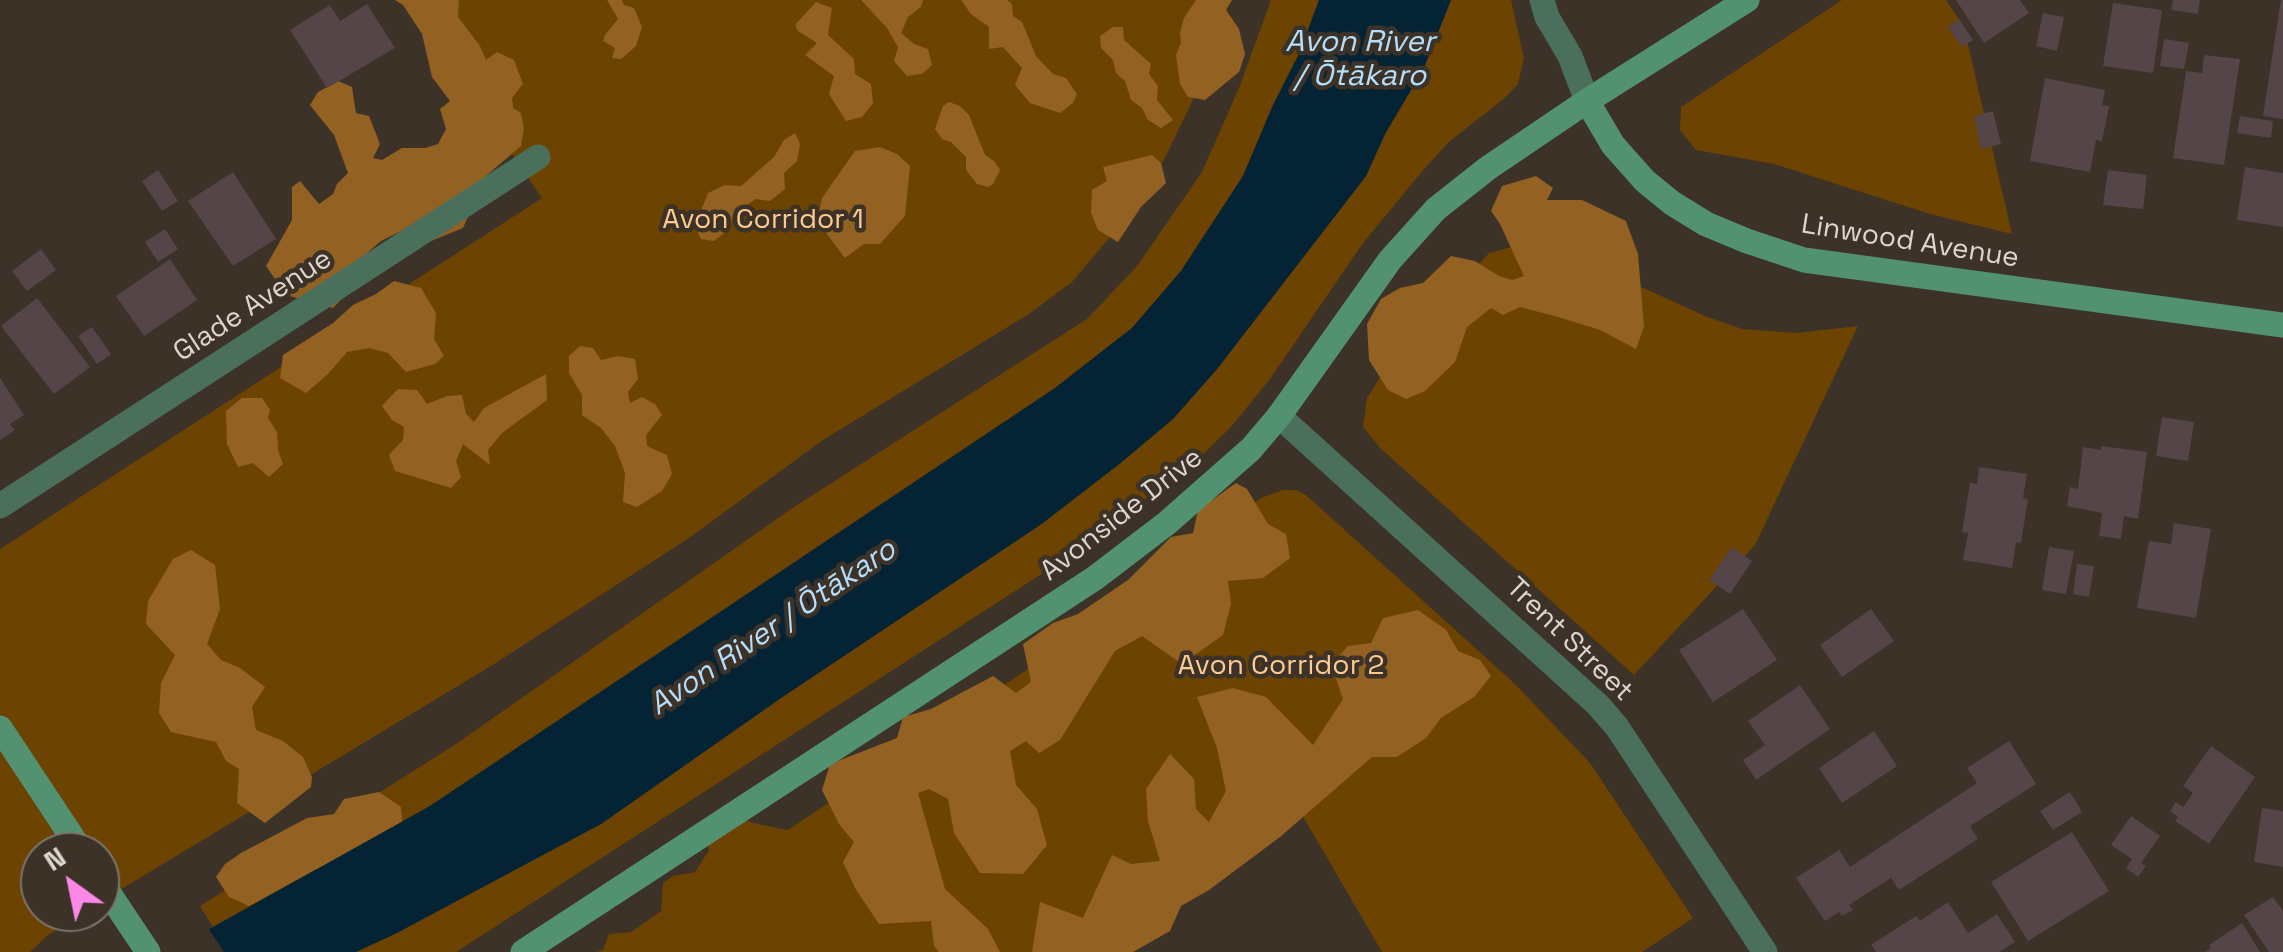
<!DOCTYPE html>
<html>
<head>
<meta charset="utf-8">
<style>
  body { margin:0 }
  #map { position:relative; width:2283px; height:952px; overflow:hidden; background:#3c3227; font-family:"Space Grotesk",sans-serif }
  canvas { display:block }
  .north { position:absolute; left:20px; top:832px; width:100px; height:100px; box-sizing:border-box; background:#3c3227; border:2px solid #7c746a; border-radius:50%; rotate:327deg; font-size:28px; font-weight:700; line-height:40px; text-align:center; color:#dcd6cf }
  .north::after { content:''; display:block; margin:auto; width:35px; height:45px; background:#fb87e6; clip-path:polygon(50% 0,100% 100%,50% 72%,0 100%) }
</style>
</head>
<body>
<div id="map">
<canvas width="2283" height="952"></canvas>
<div class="north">N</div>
</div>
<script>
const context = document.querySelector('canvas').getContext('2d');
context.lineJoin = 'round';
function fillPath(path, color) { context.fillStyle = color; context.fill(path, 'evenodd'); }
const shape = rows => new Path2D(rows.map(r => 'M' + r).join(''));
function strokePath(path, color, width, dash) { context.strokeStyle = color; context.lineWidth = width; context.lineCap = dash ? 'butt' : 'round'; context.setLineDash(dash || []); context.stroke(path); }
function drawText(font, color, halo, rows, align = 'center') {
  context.font = font + ' "Space Grotesk",sans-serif'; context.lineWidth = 9; context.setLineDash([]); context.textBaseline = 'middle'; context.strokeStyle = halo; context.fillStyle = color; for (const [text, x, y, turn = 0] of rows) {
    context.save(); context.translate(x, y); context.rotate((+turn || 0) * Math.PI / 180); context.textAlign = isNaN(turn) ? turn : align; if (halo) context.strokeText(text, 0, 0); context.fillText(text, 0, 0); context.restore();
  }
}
fillPath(shape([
  [407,0,1224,0,1199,87,1165,158,1115,231,1072,282,1029,314,823,440,689,538,491,666,100,902,100,852,40,852,40,912,84,912,48,935,30,952,0,952,0,549,542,198],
  [1271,0,1319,0,1300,52,1273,105,1243,176,1181,271,1132,328,1055,388,430,806,213,927,200,906,456,744,794,507,1087,319,1137,266,1202,172,1239,88],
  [1451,0,1511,0,1524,58,1518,84,1506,97,1450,141,1425,168,1363,243,1270,379,1231,427,1193,464,1057,564,456,952,356,952,601,824,781,698,1043,523,1173,419,1217,369,1366,176,1385,134,1424,68],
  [1842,0,1946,0,1964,27,2012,234,1930,214,1774,164,1696,150,1680,130,1681,107],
  [1516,246,1571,255,1705,316,1742,329,1797,333,1858,326,1755,545,1634,675,1380,448,1363,427,1367,398,1388,365,1489,253],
  [1283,490,1297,490,1306,495,1514,683,1590,763,1693,918,1642,952,1382,952,1298,808,1088,952,596,952,603,950,609,934,631,932,661,911,663,883,673,876,695,872,709,850,705,821,728,809,752,823,788,830,1119,608,1261,498]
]), '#6d4302');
fillPath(shape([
  [395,0,459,0,458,17,480,46,486,60,497,52,514,60,523,84,512,98,513,108,521,113,524,128,521,146,486,176,463,228,426,243,399,232,381,241,360,259,352,288,333,308,286,295,266,266,292,220,292,187,300,181,319,204,333,194,337,184,348,173,334,135,310,105,318,92,338,81,352,87,356,113,369,116,380,144,373,158,382,160,402,148,425,148,438,144,446,129,440,109,450,101,432,77,422,34,403,5],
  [607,0,622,0,624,5,634,8,642,27,636,46,621,59,612,58,615,48,603,41,605,35,618,19],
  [861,0,923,0,921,7,908,17,901,33,914,44,928,49,932,65,922,74,907,76,894,61,898,47,887,28],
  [961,0,1007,0,1012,4,1013,16,1022,22,1036,56,1053,74,1066,78,1077,94,1073,103,1060,113,1030,103,1015,85,1022,68,1003,47,989,49,989,27,971,14],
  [1196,0,1232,0,1226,10,1239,29,1245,54,1239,72,1205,100,1188,97,1180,84,1176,55,1181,43,1180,33,1184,18],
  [816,2,832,8,828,35,854,59,855,74,871,84,873,103,862,117,846,121,829,94,834,76,805,55,817,43,798,31,795,25],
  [1113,27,1123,27,1124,40,1151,64,1149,74,1158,86,1157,100,1173,120,1161,128,1148,120,1142,108,1131,100,1125,81,1116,73,1113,60,1101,48,1100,36],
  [949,102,960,106,969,115,985,155,994,161,1000,170,993,184,988,187,977,184,966,170,966,157,951,142,942,139,935,129,943,106],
  [795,133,800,144,797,161,784,173,785,189,770,201,756,199,733,214,729,229,714,241,701,239,695,226,708,193,725,185,741,186,774,157,784,140],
  [880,147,897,154,910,166,905,216,880,244,864,244,845,258,817,221,822,198,855,151],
  [1152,155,1161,163,1166,183,1141,207,1118,242,1098,230,1091,213,1092,190,1107,181,1103,167],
  [1536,176,1553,188,1547,200,1582,200,1626,221,1638,254,1644,327,1636,349,1600,330,1558,317,1520,307,1503,315,1491,308,1467,327,1455,362,1425,391,1406,399,1388,390,1369,360,1367,324,1381,299,1400,288,1423,283,1451,256,1475,261,1499,276,1512,280,1524,276,1500,224,1491,211,1502,186],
  [394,281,421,288,436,313,434,339,444,356,435,364,406,372,388,353,369,348,347,352,328,374,306,393,280,378,283,355,333,323,353,305,376,294],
  [580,346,593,348,601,360,618,356,635,359,638,379,628,392,630,403,642,397,655,404,662,415,646,435,647,446,667,455,672,474,662,491,637,507,623,502,625,473,615,446,601,428,582,415,582,395,569,373,569,356],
  [546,374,547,400,502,433,488,450,490,465,463,444,456,461,461,477,451,488,395,471,389,455,403,440,404,427,392,420,382,406,398,389,417,390,427,404,447,396,462,395,466,414,474,422,484,408],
  [242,398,262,398,270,410,268,418,277,432,278,450,283,464,269,477,253,463,238,467,227,444,226,411],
  [1236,483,1247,489,1268,524,1286,534,1290,558,1263,578,1228,581,1231,604,1223,635,1182,664,1142,636,1115,651,1060,740,1039,753,1026,741,1010,751,1016,785,1037,809,1047,845,1023,874,980,873,954,833,948,799,929,789,918,793,945,889,988,929,1000,952,939,952,934,946,931,921,879,924,855,888,843,862,854,842,839,824,822,790,830,764,897,738,903,717,931,709,993,676,1016,693,1031,682,1023,644,1053,623,1078,614,1128,580,1171,537,1193,533,1198,510],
  [191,550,215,565,220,609,207,644,221,660,240,668,265,687,252,707,256,730,283,741,303,757,312,777,311,787,265,823,237,803,239,769,226,761,216,742,171,732,159,713,161,683,175,655,146,624,148,601,173,559],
  [1418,610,1446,630,1458,651,1480,660,1491,676,1474,697,1441,718,1426,738,1397,757,1372,757,1280,837,1209,890,1181,906,1170,931,1133,952,1032,952,1040,902,1083,918,1112,855,1131,864,1160,861,1148,821,1146,789,1170,754,1194,779,1196,809,1209,822,1226,791,1217,748,1197,697,1233,688,1266,697,1313,745,1343,699,1331,664,1348,646,1371,643,1383,618],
  [379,792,401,807,403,832,313,871,249,906,229,897,216,877,225,864,241,853,307,818,334,814,344,799]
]), '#936223');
fillPath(shape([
  [1319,0,1451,0,1424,68,1385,134,1366,176,1217,369,1173,419,1122,462,1043,523,781,698,601,824,397,933,356,952,174,952,213,927,430,806,1055,388,1132,328,1181,271,1243,176,1273,105,1300,52]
]), '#042335');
fillPath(shape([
  [206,925,224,952,169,952,171,948]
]), '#3c3227');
fillPath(shape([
  [1956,0,2020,0,2029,13,1984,43],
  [2173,0,2200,0,2198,14,2171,10],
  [2281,0,2283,0,2283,119,2263,116],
  [2113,3,2162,10,2153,73,2103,66],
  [367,4,395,48,327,88,290,30,330,5,340,21],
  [2043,13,2064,17,2057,51,2036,46],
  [1959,19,1973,40,1962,47,1948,27],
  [2164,39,2189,43,2184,69,2160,66],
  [2204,55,2240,59,2224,165,2173,158,2186,71,2202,73],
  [2045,78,2105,90,2102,105,2109,106,2102,141,2096,140,2090,172,2030,161],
  [1993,111,2001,144,1981,149,1974,116],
  [2240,116,2273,121,2271,138,2237,133],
  [2245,167,2283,173,2283,227,2237,220],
  [158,170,178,201,162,211,142,181],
  [2108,170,2147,175,2143,209,2103,205],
  [233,172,276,239,233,266,188,201],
  [165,229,178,249,158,262,145,242],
  [41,249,56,270,27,291,12,271],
  [170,259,197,300,144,336,116,296],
  [37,298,90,367,54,394,1,326],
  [92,327,111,354,97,364,78,336],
  [0,378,24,415,10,424,15,430,0,440],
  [2162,417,2194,422,2188,461,2156,456],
  [2101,446,2147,452,2138,519,2124,516,2121,539,2099,536,2102,513,2067,506,2070,487,2078,489,2083,447,2101,450],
  [1979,467,2027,474,2023,498,2028,499,2021,543,2016,542,2012,568,1963,560,1968,533,1962,532,1970,483,1977,484],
  [2174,523,2211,529,2196,618,2137,608,2149,541,2171,544],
  [1732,547,1752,561,1730,594,1709,580],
  [2049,547,2074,551,2066,594,2042,590],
  [2077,564,2094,566,2089,597,2073,594],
  [1743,609,1777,660,1713,702,1679,650],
  [1871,609,1894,641,1842,677,1820,645],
  [1800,685,1830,729,1756,780,1743,760,1765,745,1748,721],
  [1874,731,1897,766,1842,803,1819,768],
  [2009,741,2036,784,1970,826,1978,839,1899,890,1891,878,1849,905,1853,910,1842,916,1839,912,1825,921,1796,878,1839,850,1850,867,1977,783,1967,768],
  [2211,746,2255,777,2209,844,2175,821,2178,817,2170,811,2176,802,2183,807,2193,793,2183,786],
  [2070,792,2082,812,2053,830,2040,811],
  [2262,808,2283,811,2283,867,2254,862],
  [2131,816,2160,836,2141,863,2146,866,2138,877,2126,868,2132,859,2111,845],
  [2072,832,2109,891,2028,941,1991,882],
  [2273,897,2283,911,2283,952,2269,952,2244,915],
  [1948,902,1968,933,1997,914,2015,942,1999,952,1876,952,1871,945,1916,916,1920,921],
  [2242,923,2260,952,2205,952,2211,948,2209,945]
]), '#554549');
strokePath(shape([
  [1542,0,1547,17,1570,56,1587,101],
  [1279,416,1598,705,1617,727,1765,952],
  [0,506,538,157]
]), '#4a705b', 25);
strokePath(shape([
  [1587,101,1613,145,1645,181,1672,203,1706,224,1747,241,1804,260,2283,325],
  [0,728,82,852],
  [100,880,148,952],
  [523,952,1095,578,1167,523,1251,449,1279,416,1390,260,1436,209,1488,168,1587,101,1747,0]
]), '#529270', 25);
drawText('28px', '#fdcb92', '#3c3227', [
  ["Avon Corridor 1",763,220],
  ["Avon Corridor 2",1281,666]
]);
drawText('28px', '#dcd6cf', '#3c3227', [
  ["Linwood Avenue",1910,242,9],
  ["Glade Avenue",253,306,-33],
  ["Avonside Drive",1122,515,-38],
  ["Trent Street",1569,640,44]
]);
drawText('italic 30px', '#b3defc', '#3c3227', [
  ["Avon River",1360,43],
  ["/ Ōtākaro",1360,77],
  ["Avon River / Ōtākaro",773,628,-34]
]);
</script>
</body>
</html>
